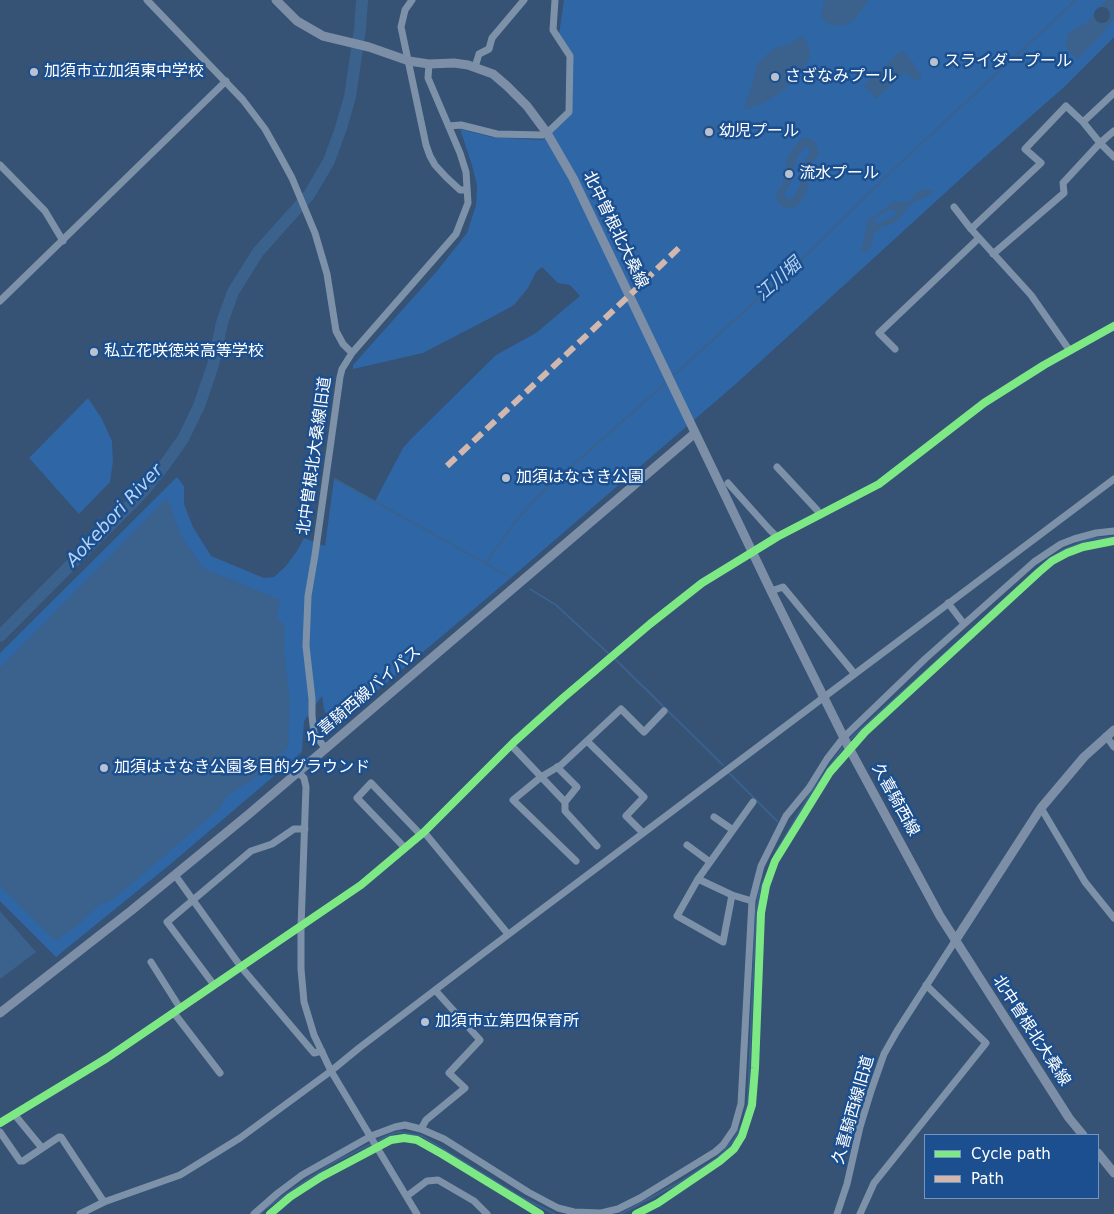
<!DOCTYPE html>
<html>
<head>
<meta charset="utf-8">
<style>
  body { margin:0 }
  #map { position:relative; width:1114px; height:1214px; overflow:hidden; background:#365274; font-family:"DejaVu Sans",sans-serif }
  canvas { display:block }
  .legend { position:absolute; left:924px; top:1134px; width:175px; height:65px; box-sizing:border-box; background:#1b4f8f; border:1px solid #7695bc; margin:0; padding:6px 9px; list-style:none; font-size:15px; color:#fff }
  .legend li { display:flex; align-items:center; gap:10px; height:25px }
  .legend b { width:25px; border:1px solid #7695bc }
</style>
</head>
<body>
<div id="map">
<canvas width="1114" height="1214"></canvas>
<ul class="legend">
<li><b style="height:6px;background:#7ce984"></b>Cycle path</li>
<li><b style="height:6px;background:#d1b7ad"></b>Path</li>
</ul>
</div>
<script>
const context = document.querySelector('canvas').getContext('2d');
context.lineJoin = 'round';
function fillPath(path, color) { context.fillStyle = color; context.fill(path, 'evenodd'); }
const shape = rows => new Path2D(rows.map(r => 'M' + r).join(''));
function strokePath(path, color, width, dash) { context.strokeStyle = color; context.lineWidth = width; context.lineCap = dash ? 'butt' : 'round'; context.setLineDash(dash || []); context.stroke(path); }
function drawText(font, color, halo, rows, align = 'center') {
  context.font = font + ' "DejaVu Sans","Noto Sans JP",sans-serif'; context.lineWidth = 5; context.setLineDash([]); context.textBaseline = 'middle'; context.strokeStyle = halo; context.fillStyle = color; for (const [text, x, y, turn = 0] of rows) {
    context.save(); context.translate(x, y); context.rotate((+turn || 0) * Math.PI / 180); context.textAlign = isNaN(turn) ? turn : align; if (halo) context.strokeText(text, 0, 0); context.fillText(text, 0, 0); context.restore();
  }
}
fillPath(shape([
  [564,0,1114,0,1114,37,1063,88,979,162,738,382,512,577,340,722,331,720,324,710,322,696,304,721,302,752,173,862,56,957,0,901,0,653,177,477,184,486,184,504,193,527,211,556,264,578,274,577,286,566,297,551,304,538,325,546,334,479,375,501,403,448,411,439,496,355,536,333,580,296,570,285,558,283,542,267,536,272,528,288,514,305,496,315,423,353,353,369,353,365,437,271,467,233,476,205,477,185,471,162,460,129,491,137,542,140,572,113,573,56,559,34],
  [88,398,102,419,112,441,113,461,110,482,79,514,29,458]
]), '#2f66a5');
fillPath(shape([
  [824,0,869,0,855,19,845,25,835,26,829,24,821,18],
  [1106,0,1114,0,1114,18,1102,34,1077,59,1066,48,1067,35,1076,28,1086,24],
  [803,36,808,45,810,54,809,59,802,71,790,84,777,95,765,102,744,110,745,104,753,83,757,64,773,49,789,44],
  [902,50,916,66,915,68,922,76,916,81,907,73,904,73,876,99,864,85],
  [709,124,716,126,718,129,709,141,705,139,702,133,704,127],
  [808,138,816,142,819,153,811,166,809,173,811,178,809,178,806,194,798,205,794,207,788,208,782,207,780,205,776,196,779,188,783,184,784,169,786,169,787,160,795,145,802,139],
  [805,147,809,148,810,153,806,158,801,168,800,185,792,199,787,199,784,194,793,179,795,163,799,154],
  [923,189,934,191,930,195,912,203,895,223,881,227,874,234,872,244,867,252,863,253,861,250,868,220,895,201,909,202,916,193],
  [888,210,893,210,896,213,895,216,875,224,874,219],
  [167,498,182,537,203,568,280,600,277,618,285,626,284,649,290,703,288,748,251,781,232,792,225,798,221,807,115,898,98,906,78,925,57,940,52,938,0,886,0,668],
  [0,911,36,952,0,979]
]), '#3b618d');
fillPath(shape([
  '1094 15a8 8 0 1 1 16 0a8 8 0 1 1-16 0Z'
]), '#365274');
strokePath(shape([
  [672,377,806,255,897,166,1076,0],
  [335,479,510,577],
  [486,563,515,522,540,494,667,382],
  [530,589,556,605,608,653],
  [615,659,723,765],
  [849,740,1049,559,1063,550,1078,544,1092,539,1114,537],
  [729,773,777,821],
  [379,1140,392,1134,399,1132,422,1136,521,1197,555,1214],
  [260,1214,265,1209,295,1188,333,1163,371,1144],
  [621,1214,682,1181,717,1158,733,1141,738,1133,743,1122,748,1100,756,912,760,889,776,852,812,791,844,746]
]), '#3b618d', 2);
strokePath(shape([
  [0,636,143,492,163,467,183,439,199,406,213,365,222,323,233,292,258,252,309,195,329,161,341,128,350,97,360,29,362,0]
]), '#3b618d', 12);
strokePath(shape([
  [147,0,243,100,265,129,279,154,292,178,315,233,327,274,336,331,343,344,352,353],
  [412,0,405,10,401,27,426,145,430,156,435,165,446,177,460,190,467,190],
  [475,67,479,54,489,49,492,38,524,0],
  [1114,93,1083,122,1100,143,1114,157],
  [449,126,461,125,497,134,542,135,547,133,569,112,570,56,553,30,555,0],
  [0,165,45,211,63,241],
  [954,207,971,229],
  [993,254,1064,193,1063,183,1100,143,1114,131],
  [0,301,226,81],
  [895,349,879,333,979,238],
  [1070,351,1031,295,971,229,1041,163,1025,149,1066,106,1083,122],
  [777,467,817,510,820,515],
  [728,483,769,529,777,537],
  [771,591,783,587,854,673],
  [948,603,964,624],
  [1106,736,1114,747],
  [587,741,644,797,626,816,643,833],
  [511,745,565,802,565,811,597,846],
  [325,748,314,733,312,716,312,699,306,646,308,596,315,555,340,377,342,369,352,353,456,234,468,203,466,172,460,153,428,78,429,64],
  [557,767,577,787,565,802],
  [298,772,304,778,306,787,301,927,301,969,304,1002,314,1035,331,1071,417,1214],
  [1041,808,1085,882,1114,918],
  [714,817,733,830],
  [424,832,508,934],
  [687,845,710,862],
  [405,848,357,798,371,783,421,835],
  [576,861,513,800,541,777,561,765,621,709,644,732,664,711],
  [175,875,241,967,314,1053,322,1051],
  [698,879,732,895],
  [752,901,732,895,723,942,677,916,698,879,753,802],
  [151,962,180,1008],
  [214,985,167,922,251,851,272,844,294,829,305,829],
  [174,1013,220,1073],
  [14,1114,42,1148],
  [0,1123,107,1058,361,885,424,832,514,742,563,698,650,624,702,583,777,537,879,484,984,403,1044,365,1114,326],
  [421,1129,426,1120,465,1088,449,1073,480,1040,435,990],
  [0,1132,20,1161,23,1161,59,1137,61,1137,104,1202],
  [407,1196,427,1181,438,1180,474,1201,487,1214],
  [80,1214,104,1202,180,1175,240,1138,331,1071,359,1048,481,955,1114,479],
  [254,1214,278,1193,302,1175,371,1136,395,1127,405,1125,421,1129,444,1139,528,1192,558,1208,574,1212,601,1213,618,1209,640,1198,715,1152,723,1145,734,1129,741,1104,752,901,761,866,786,816,809,788,827,759,844,737,925,659,1034,562,1061,544,1074,539,1096,533,1114,531],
  [837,1214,847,1184,860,1127,871,1091,884,1054,897,1031,955,941],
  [860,1214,874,1183,986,1043,926,985]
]), '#7d92a8', 7);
strokePath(shape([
  [276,0,297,21,323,36,369,47,409,61,429,64,454,63,468,65,493,74,507,86,527,106,547,133,573,178,771,591,849,748,940,916,1069,1118,1083,1135],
  [955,941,1041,808,1084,757,1114,730],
  [0,1013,132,910,249,814,695,433],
  [1098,1153,1114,1173]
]), '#7d8ea7', 9);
strokePath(shape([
  [447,466,633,292,683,244]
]), '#d1b7ad', 6, [12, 6]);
strokePath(shape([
  [0,1123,107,1058,361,885,424,832,514,742,563,698,650,624,702,583,777,537,879,484,984,403,1044,365,1114,326],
  [270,1214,290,1197,321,1177,391,1140,404,1138,417,1140,442,1154,540,1214],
  [636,1214,658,1203,720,1161,734,1149,742,1136,752,1105,755,1068,761,913,766,886,775,861,830,772,865,732,1039,572,1052,561,1067,553,1083,547,1114,541]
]), '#7ce984', 8);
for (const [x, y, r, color] of [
  [934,62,5,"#b9c2ce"],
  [34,72,5,"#b9c2ce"],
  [775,77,5,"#b9c2ce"],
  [709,132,5,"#b9c2ce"],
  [789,174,5,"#b9c2ce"],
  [94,352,5,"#b9c2ce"],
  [506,478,5,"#b9c2ce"],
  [104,768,5,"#b9c2ce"],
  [425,1022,5,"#b9c2ce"]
]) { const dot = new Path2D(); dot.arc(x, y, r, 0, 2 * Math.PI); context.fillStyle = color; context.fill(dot); strokePath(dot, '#1b4f8f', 2); }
drawText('16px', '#fff', '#1b4f8f', [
  ["スライダープール",944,62],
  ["加須市立加須東中学校",44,72],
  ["さざなみプール",785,77],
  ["幼児プール",719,132],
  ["流水プール",799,174],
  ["私立花咲徳栄高等学校",104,352],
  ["加須はなさき公園",516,478],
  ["加須はさなき公園多目的グラウンド",114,768],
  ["加須市立第四保育所",435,1022]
], 'left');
drawText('16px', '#fff', '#1b4f8f', [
  ["北中曽根北大桑線",615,230,64],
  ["北中曽根北大桑線旧道",315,456,-82],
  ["久喜騎西線バイパス",364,696,-40],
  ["久喜騎西線",895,800,61],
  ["北中曽根北大桑線",1031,1031,57],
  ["久喜騎西線旧道",854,1110,-74]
]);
drawText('italic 18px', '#b5d3f5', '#1b4f8f', [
  ["江川堀",779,280,-42],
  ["Aokebori River",115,516,-47]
]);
</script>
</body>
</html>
